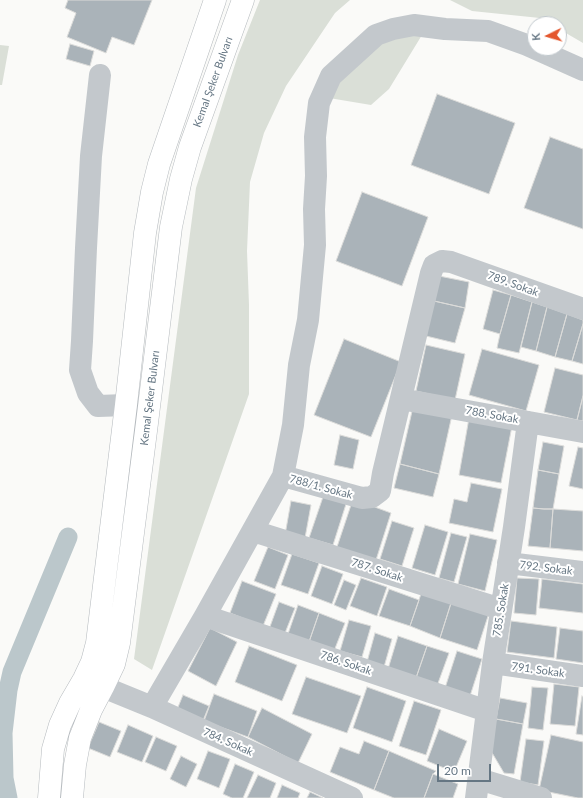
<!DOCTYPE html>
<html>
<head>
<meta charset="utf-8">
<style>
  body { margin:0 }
  #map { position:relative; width:583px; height:798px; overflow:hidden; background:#fafaf8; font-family:Lato,sans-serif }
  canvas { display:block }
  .north { position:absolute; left:527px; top:16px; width:40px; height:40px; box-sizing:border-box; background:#fff; border:1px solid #c1c8cd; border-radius:50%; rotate:265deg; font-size:11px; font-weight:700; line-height:16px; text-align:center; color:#657683 }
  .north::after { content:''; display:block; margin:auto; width:14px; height:18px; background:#e4572e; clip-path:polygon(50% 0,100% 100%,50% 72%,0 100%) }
  .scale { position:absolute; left:437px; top:764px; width:54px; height:18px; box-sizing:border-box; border:2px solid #657683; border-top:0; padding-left:5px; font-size:12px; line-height:14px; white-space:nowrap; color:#657683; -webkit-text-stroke:3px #fff; paint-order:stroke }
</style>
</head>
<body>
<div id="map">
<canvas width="583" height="798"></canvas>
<div class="north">K</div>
<div class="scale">20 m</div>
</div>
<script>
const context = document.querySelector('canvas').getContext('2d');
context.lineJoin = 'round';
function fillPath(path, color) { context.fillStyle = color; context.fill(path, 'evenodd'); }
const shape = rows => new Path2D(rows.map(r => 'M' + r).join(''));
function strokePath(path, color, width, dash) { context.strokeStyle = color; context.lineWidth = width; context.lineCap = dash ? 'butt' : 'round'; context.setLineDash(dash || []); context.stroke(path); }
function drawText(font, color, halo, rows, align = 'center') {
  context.font = font + ' Lato,sans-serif'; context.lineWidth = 4; context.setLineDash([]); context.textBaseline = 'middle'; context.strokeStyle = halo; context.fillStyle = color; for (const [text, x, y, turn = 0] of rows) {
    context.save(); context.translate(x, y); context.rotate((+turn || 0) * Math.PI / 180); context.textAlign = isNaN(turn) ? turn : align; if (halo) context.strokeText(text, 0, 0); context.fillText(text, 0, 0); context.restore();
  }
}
fillPath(shape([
  [260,0,350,0,335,13,286,86,264,133,250,182,247,251,249,305,249,394,152,670,134,659,196,188,238,55],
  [450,0,583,0,583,43,559,29,559,24,550,24,540,18,472,11],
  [391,35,422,35,389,89,371,105,329,98,337,83],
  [0,45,9,46,2,85,0,85]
]), '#dadfd7');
strokePath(shape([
  [8,798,4,778,3,733,8,690,12,672,68,537]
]), '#bbc7cb', 19);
const building = shape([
  [68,0,152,0,134,45,112,37,106,53,67,37,76,13,65,8,68,0],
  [70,44,94,51,90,66,66,59,70,44],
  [437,94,515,123,489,194,411,165,437,94],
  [550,137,583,149,583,229,524,208,550,137],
  [362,192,428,217,402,286,336,261,362,192],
  [439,276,469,282,465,308,434,301,439,276],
  [493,290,511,295,500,334,483,329,493,290],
  [511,295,532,302,519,353,497,348,500,334,511,295],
  [434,301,465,308,455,343,426,336,434,301],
  [532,302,547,307,536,351,521,347,532,302],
  [547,307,567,314,555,357,536,351,547,307],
  [567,314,583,320,583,324,572,361,555,357,567,314],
  [583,324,583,364,572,361,583,324],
  [344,339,401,362,371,437,314,415,344,339],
  [426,345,465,354,455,400,416,391,426,345],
  [482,349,539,365,526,411,469,395,482,349],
  [555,368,583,375,583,396,577,420,544,412,555,368],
  [583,396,583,421,577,420,583,396],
  [413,407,452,415,439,474,400,464,413,407],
  [469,418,512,426,501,483,459,475,469,418],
  [340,435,359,440,353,469,334,465,340,435],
  [543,442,564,446,559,474,538,470,543,442],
  [578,447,583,448,583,489,569,486,578,447],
  [400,464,439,474,433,497,394,488,400,464],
  [538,470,559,474,553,509,544,509,533,508,538,470],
  [471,483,502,489,493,532,449,523,454,499,467,502,471,483],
  [324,494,347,501,333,545,309,538,324,494],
  [353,499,391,513,376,560,337,547,353,499],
  [291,501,311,505,305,538,285,535,291,501],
  [533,508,544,509,553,509,550,548,528,546,533,508],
  [553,509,583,511,583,551,550,548,553,509],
  [392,521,414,528,402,566,380,559,392,521],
  [425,525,448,532,435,575,412,568,425,525],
  [451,533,467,537,454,582,439,578,451,533],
  [470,534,497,540,485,591,458,584,470,534],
  [268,547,288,555,275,589,254,581,268,547],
  [292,554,319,563,308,594,281,585,292,554],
  [322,566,343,574,332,604,311,596,322,566],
  [361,578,387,587,377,616,350,606,361,578],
  [517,578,539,579,536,615,514,613,517,578],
  [542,579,583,584,583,613,539,608,542,579],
  [344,580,356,585,346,610,334,605,344,580],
  [242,581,276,594,263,626,230,613,242,581],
  [389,589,419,600,410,626,379,616,389,589],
  [422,591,452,600,440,638,410,626,422,591],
  [452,600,489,613,477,650,440,638,452,600],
  [279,602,295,608,283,638,268,632,279,602],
  [298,605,319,613,309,642,288,634,298,605],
  [319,613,345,623,334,651,309,642,319,613],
  [349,620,371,626,362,657,340,651,349,620],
  [511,621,557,627,554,658,507,652,511,621],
  [210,628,237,642,216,686,188,671,210,628],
  [560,628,583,631,583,663,556,659,560,628],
  [375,633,392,639,384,667,367,662,375,633],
  [398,636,427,646,416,678,388,669,398,636],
  [249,646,297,665,282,701,235,682,249,646],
  [427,646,449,653,437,686,416,678,427,646],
  [457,651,482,659,470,696,445,688,457,651],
  [306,677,361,696,347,733,292,714,306,677],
  [554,684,579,687,575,726,550,724,554,684],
  [367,687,406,701,392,742,353,728,367,687],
  [532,687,548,688,543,730,528,728,532,687],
  [214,694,257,711,248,737,204,721,214,694],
  [183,695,209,706,202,723,176,712,183,695],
  [582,696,583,697,583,735,576,734,582,696],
  [500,698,527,703,523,724,496,719,500,698],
  [414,701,441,710,426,755,399,746,414,701],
  [262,708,312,734,298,763,248,737,262,708],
  [496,719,523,724,514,774,504,773,491,751,496,719],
  [99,722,121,731,110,757,88,748,99,722],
  [128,725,153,736,142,762,117,752,128,725],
  [439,729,467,741,454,772,427,761,439,729],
  [551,735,583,742,583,798,578,798,539,790,551,735],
  [156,737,177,746,166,771,145,762,156,737],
  [526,739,544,741,538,785,520,782,526,739],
  [364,741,389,751,374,790,330,772,340,747,359,754,364,741],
  [208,751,230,759,219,788,197,779,208,751],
  [389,751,436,771,433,774,424,798,394,798,374,790,389,751],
  [181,756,197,764,186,787,170,779,181,756],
  [235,764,254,772,243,798,232,798,223,794,235,764],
  [433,774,458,784,453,798,424,798,433,774],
  [258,775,276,783,270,798,247,798,258,775],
  [282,785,300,793,298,798,277,798,282,785],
  [310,792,323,798,307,798,310,792]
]);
fillPath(building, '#aab3b9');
strokePath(building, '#dcdcda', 1);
const major = shape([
  [49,798,53,749,60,725,70,703,84,679,92,662,97,643,126,405,145,233,152,192,159,164,215,0],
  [72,798,75,765,80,738,91,710,103,687,114,664,119,643,147,423,171,227,181,179,190,147,243,0]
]);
strokePath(major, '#b5babe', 23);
strokePath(shape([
  [100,75,91,156,86,248,82,341,80,370,88,393,98,406,126,405],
  [401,399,583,432],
  [283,476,293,425,299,365,308,320,315,245,314,209,316,176,315,137,319,103,331,76,376,35,393,29,414,25,445,29,488,31,527,45,583,70],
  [253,531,501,609],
  [508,563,583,572],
  [205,616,487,711],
  [493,663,583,676],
  [103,687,152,707,352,798],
  [152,707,205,616,283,476,362,498,372,497,380,491,383,473,431,273,434,265,442,261,451,262,583,309],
  [479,779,541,798],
  [476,798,493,663,514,527,528,422]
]), '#c3c8cc', 22);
strokePath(major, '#fff', 22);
drawText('11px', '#657683', '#fff', [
  ["Kemal Şeker Bulvarı",213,82,-70],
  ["789. Sokak",513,284,20],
  ["Kemal Şeker Bulvarı",150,398,-83],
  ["788. Sokak",492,415,10],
  ["788/1. Sokak",321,487,15],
  ["792. Sokak",546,568,7],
  ["787. Sokak",377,570,18],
  ["785. Sokak",501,610,-81],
  ["786. Sokak",346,663,19],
  ["791. Sokak",538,670,8],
  ["784. Sokak",228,742,24]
]);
</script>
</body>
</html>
